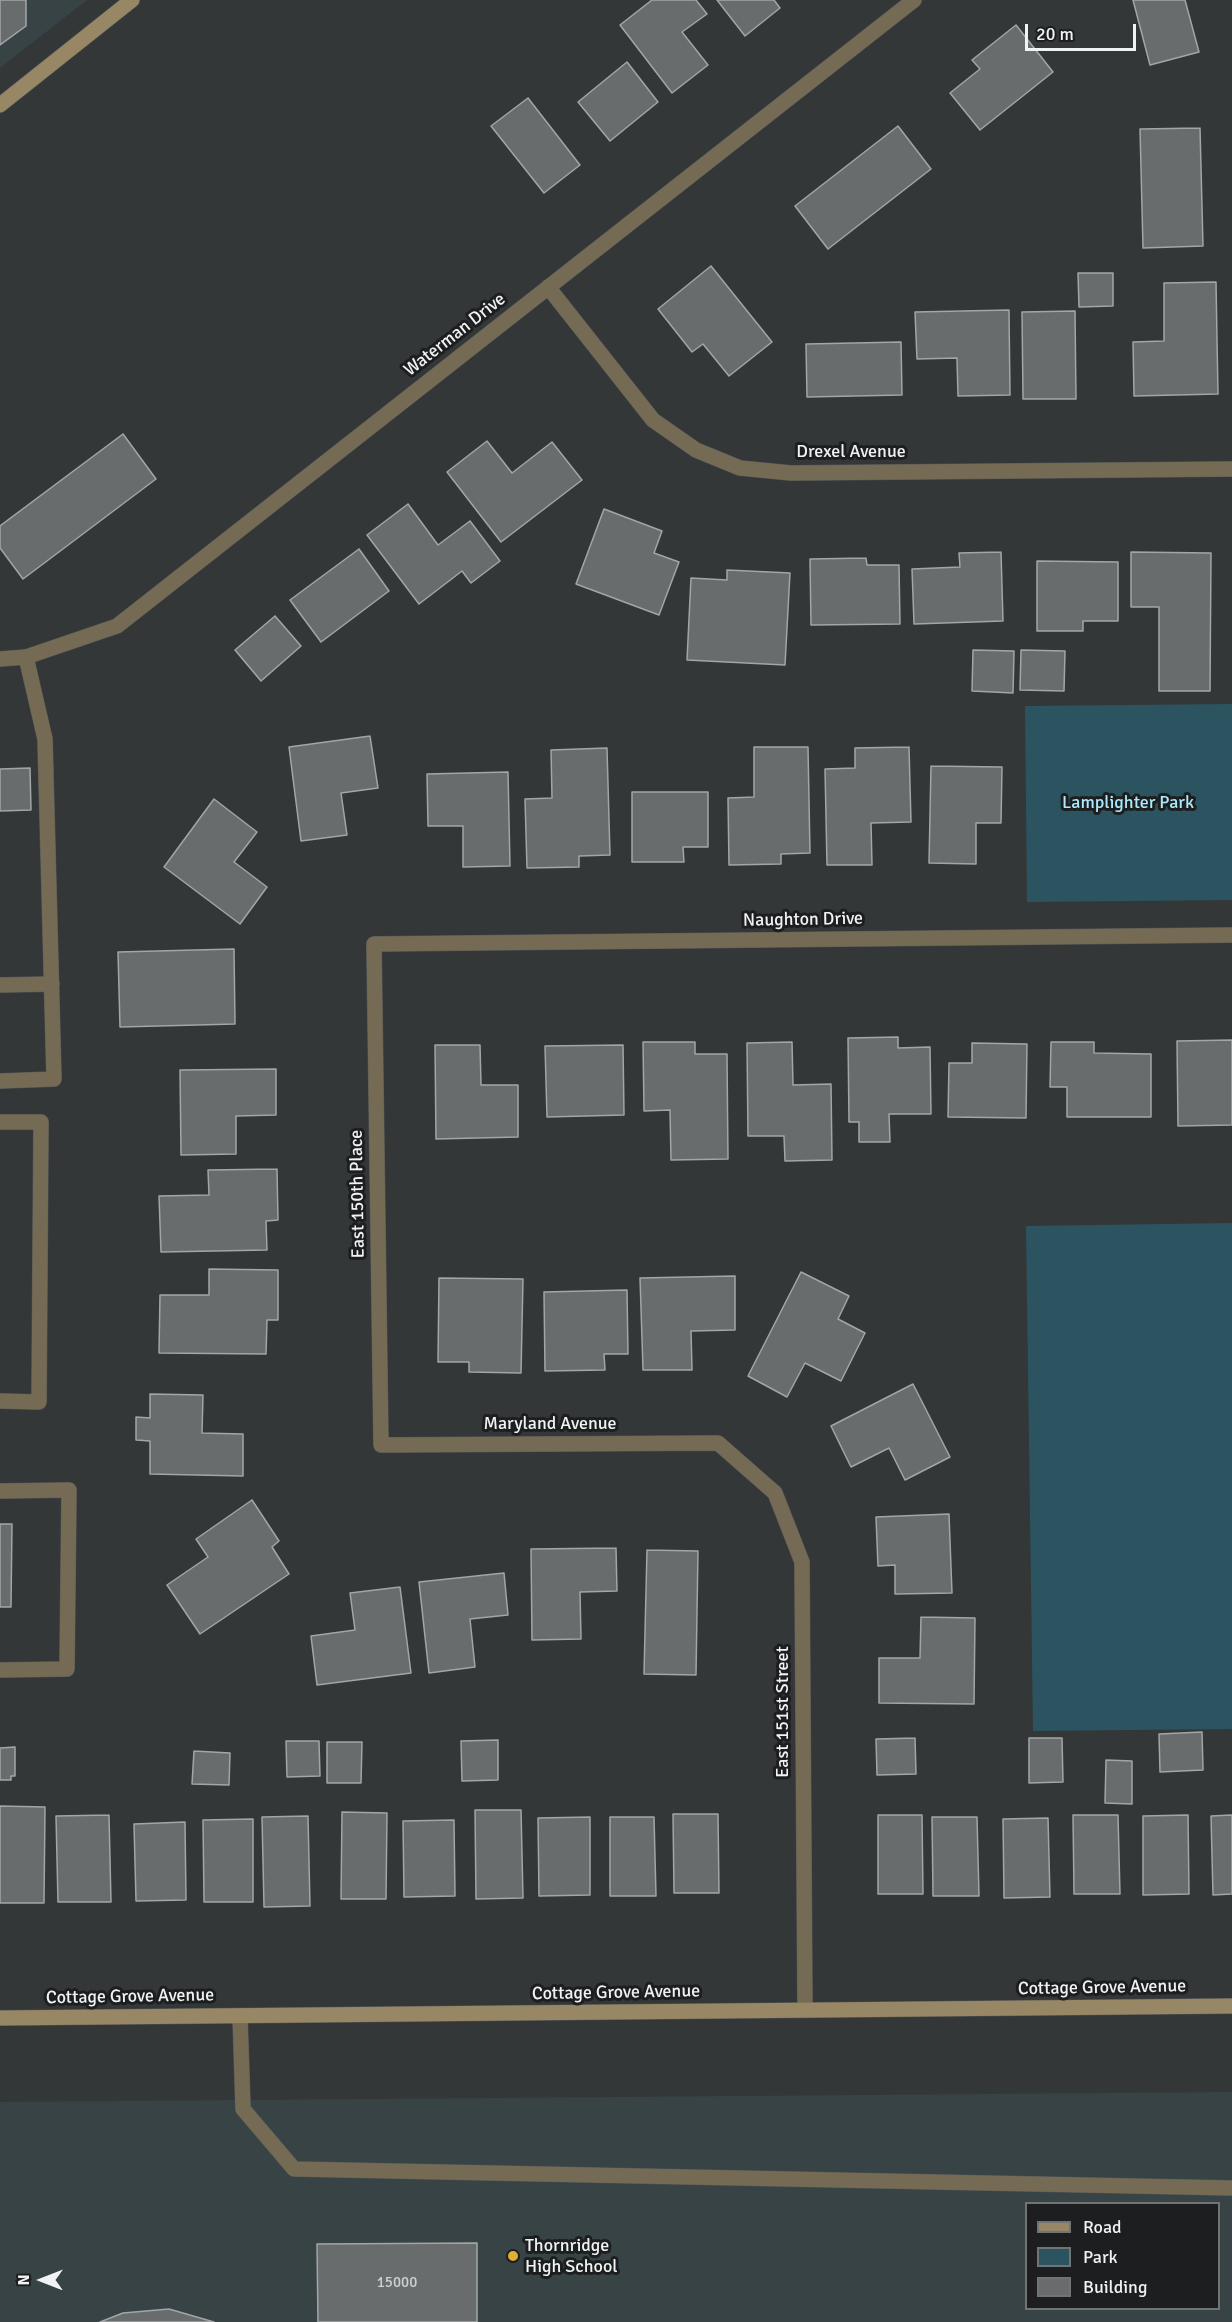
<!DOCTYPE html>
<html>
<head>
<meta charset="utf-8">
<style>
  body { margin:0 }
  #map { position:relative; width:1232px; height:2322px; overflow:hidden; background:#343738; font-family:Signika,sans-serif }
  canvas { display:block }
  .legend { position:absolute; left:1025px; top:2202px; width:195px; height:108px; box-sizing:border-box; background:#1d1e1f; border:2px solid #717374; margin:0; padding:8px 10px; list-style:none; font-size:18px; color:#f0f3f3 }
  .legend li { display:flex; align-items:center; gap:12px; height:30px }
  .legend b { width:30px; border:2px solid #717374 }
  .north { position:absolute; left:12px; top:2250px; width:60px; height:60px; -webkit-text-stroke:4px #1d1e1f; paint-order:stroke; rotate:270deg; font-size:16px; font-weight:700; line-height:24px; text-align:center; color:#f0f3f3 }
  .north::after { content:''; display:block; margin:auto; width:21px; height:27px; background:#f0f3f3; clip-path:polygon(50% 0,100% 100%,50% 72%,0 100%) }
  .scale { position:absolute; left:1025px; top:24px; width:111px; height:27px; box-sizing:border-box; border:3px solid #f0f3f3; border-top:0; padding-left:8px; font-size:18px; line-height:21px; white-space:nowrap; color:#f0f3f3; -webkit-text-stroke:4px #1d1e1f; paint-order:stroke }
</style>
</head>
<body>
<div id="map">
<canvas width="1232" height="2322"></canvas>
<ul class="legend">
<li><b style="height:8px;background:#988764"></b>Road</li>
<li><b style="height:16px;background:#2b5460"></b>Park</li>
<li><b style="height:16px;background:#686c6d"></b>Building</li>
</ul>
<div class="north">N</div>
<div class="scale">20 m</div>
</div>
<script>
const context = document.querySelector('canvas').getContext('2d');
context.lineJoin = 'round';
function fillPath(path, color) { context.fillStyle = color; context.fill(path, 'evenodd'); }
const shape = rows => new Path2D(rows.map(r => 'M' + r).join(''));
function strokePath(path, color, width, dash) { context.strokeStyle = color; context.lineWidth = width; context.lineCap = dash ? 'butt' : 'round'; context.setLineDash(dash || []); context.stroke(path); }
function drawText(font, color, halo, rows, align = 'center') {
  context.font = font + ' Signika,sans-serif'; context.lineWidth = 6; context.setLineDash([]); context.textBaseline = 'middle'; context.strokeStyle = halo; context.fillStyle = color; for (const [text, x, y, turn = 0] of rows) {
    context.save(); context.translate(x, y); context.rotate((+turn || 0) * Math.PI / 180); context.textAlign = isNaN(turn) ? turn : align; if (halo) context.strokeText(text, 0, 0); context.fillText(text, 0, 0); context.restore();
  }
}
fillPath(shape([
  [0,0,87,0,0,68],
  [1232,2092,1232,2322,0,2322,0,2102],
  [1026,2204,1218,2204,1218,2308,1026,2308]
]), '#384346');
fillPath(shape([
  [1232,704,1232,900,1027,902,1025,706],
  [1232,1223,1232,1729,1033,1731,1026,1226]
]), '#2b5460');
const building = shape([
  [0,0,26,0,26,26,0,45,0,0],
  [652,0,696,0,707,14,682,32,708,65,672,93,620,25,652,0],
  [717,0,774,0,780,8,745,36,717,0],
  [1133,0,1185,0,1199,52,1150,65,1133,0],
  [1016,25,1053,72,980,130,950,93,980,69,972,60,1016,25],
  [627,62,658,102,610,141,578,102,627,62],
  [528,98,580,165,544,193,491,126,528,98],
  [898,126,931,169,828,249,795,206,898,126],
  [1200,128,1203,246,1143,248,1140,129,1200,128],
  [711,266,772,342,729,376,703,344,692,352,658,309,711,266],
  [1078,273,1113,273,1113,306,1079,307,1078,273],
  [1216,282,1218,394,1134,396,1133,342,1164,341,1164,283,1216,282],
  [1009,310,1010,395,958,396,957,358,917,359,915,312,1009,310],
  [1075,311,1076,399,1023,399,1022,312,1075,311],
  [901,342,902,395,807,397,806,344,901,342],
  [123,434,156,479,23,579,0,548,0,526,123,434],
  [487,441,512,473,552,442,582,480,501,542,447,472,487,441],
  [408,504,438,545,470,521,500,561,471,583,462,571,419,604,367,535,408,504],
  [604,509,662,531,654,553,679,562,659,615,576,584,604,509],
  [359,549,389,591,321,642,290,600,359,549],
  [1001,552,1003,621,914,624,912,569,960,567,959,553,1001,552],
  [1131,552,1211,553,1210,691,1159,691,1159,607,1131,607,1131,552],
  [866,558,867,565,899,565,900,624,811,625,810,559,866,558],
  [1037,561,1118,562,1118,621,1083,621,1083,631,1037,631,1037,561],
  [727,570,790,573,785,665,687,660,691,578,727,580,727,570],
  [275,616,301,646,261,681,235,650,275,616],
  [973,650,1014,651,1013,693,972,691,973,650],
  [1021,650,1065,651,1064,691,1020,690,1021,650],
  [370,736,378,788,341,793,347,835,301,841,289,747,370,736],
  [754,747,808,747,810,853,781,854,781,864,729,865,728,798,754,797,754,747],
  [909,747,911,822,871,823,872,865,827,865,825,769,855,768,855,748,909,747],
  [607,748,610,855,579,856,579,867,527,868,525,799,552,798,551,750,607,748],
  [931,766,1002,767,1001,823,976,823,976,864,929,863,931,766],
  [30,768,31,810,0,811,0,769,30,768],
  [508,772,510,866,463,867,463,826,428,826,427,774,508,772],
  [632,792,708,792,708,847,683,847,684,862,632,862,632,792],
  [214,799,257,832,234,862,267,887,240,924,164,867,214,799],
  [234,949,235,1024,120,1027,118,952,234,949],
  [898,1037,898,1048,930,1047,931,1114,889,1114,890,1142,859,1142,859,1122,849,1122,848,1038,898,1037],
  [1232,1040,1232,1125,1178,1126,1177,1041,1232,1040],
  [643,1042,695,1042,695,1054,727,1054,728,1159,671,1160,670,1110,644,1111,643,1042],
  [792,1042,793,1085,831,1084,832,1160,785,1161,784,1136,748,1136,747,1043,792,1042],
  [1051,1042,1094,1042,1094,1053,1151,1054,1151,1117,1067,1117,1067,1087,1050,1087,1051,1042],
  [972,1043,1027,1044,1026,1118,948,1117,949,1063,972,1063,972,1043],
  [435,1045,480,1045,481,1085,518,1085,518,1137,436,1139,435,1045],
  [623,1045,624,1115,547,1117,545,1046,623,1045],
  [276,1069,276,1115,236,1116,236,1154,181,1155,180,1070,276,1069],
  [277,1169,278,1220,266,1221,267,1250,161,1252,159,1196,209,1195,208,1170,277,1169],
  [209,1269,278,1270,278,1320,267,1320,266,1354,159,1353,160,1295,209,1295,209,1269],
  [801,1272,849,1296,838,1319,865,1333,841,1381,805,1363,787,1397,748,1376,801,1272],
  [735,1276,735,1330,691,1331,692,1370,643,1370,640,1278,735,1276],
  [439,1278,523,1279,521,1373,469,1372,469,1362,438,1362,439,1278],
  [627,1290,628,1354,604,1354,605,1370,545,1371,544,1292,627,1290],
  [913,1384,950,1457,905,1480,889,1448,851,1467,831,1426,913,1384],
  [150,1394,203,1395,202,1433,243,1434,243,1476,150,1474,150,1441,136,1440,136,1417,150,1418,150,1394],
  [252,1500,279,1541,272,1547,289,1574,200,1634,167,1585,208,1557,196,1539,252,1500],
  [949,1514,952,1593,895,1594,895,1565,878,1566,876,1517,949,1514],
  [0,1524,12,1524,11,1607,0,1607,0,1524],
  [616,1548,617,1591,580,1592,581,1639,532,1640,531,1549,616,1548],
  [647,1550,698,1551,696,1675,644,1674,647,1550],
  [504,1573,508,1615,470,1619,475,1667,429,1673,419,1582,504,1573],
  [400,1587,411,1673,317,1685,311,1636,355,1630,350,1593,400,1587],
  [921,1617,975,1618,974,1704,879,1703,879,1658,920,1658,921,1617],
  [1202,1732,1203,1770,1160,1772,1159,1734,1202,1732],
  [915,1738,916,1774,877,1775,876,1739,915,1738],
  [1029,1738,1062,1738,1063,1782,1029,1783,1029,1738],
  [498,1740,498,1780,462,1781,461,1741,498,1740],
  [286,1741,319,1741,320,1776,287,1777,286,1741],
  [327,1742,362,1742,361,1783,327,1783,327,1742],
  [15,1747,15,1776,11,1776,11,1780,0,1780,0,1748,15,1747],
  [194,1751,230,1753,229,1785,192,1784,194,1751],
  [1106,1760,1132,1761,1132,1804,1105,1803,1106,1760],
  [0,1806,45,1807,44,1903,0,1903,0,1806],
  [475,1810,521,1810,523,1898,476,1899,475,1810],
  [342,1812,387,1813,386,1899,341,1899,342,1812],
  [673,1814,718,1814,719,1893,674,1893,673,1814],
  [109,1815,111,1902,58,1902,56,1816,109,1815],
  [878,1815,922,1815,923,1894,878,1894,878,1815],
  [1073,1815,1118,1815,1120,1894,1074,1894,1073,1815],
  [1188,1815,1189,1894,1143,1895,1143,1816,1188,1815],
  [1232,1815,1232,1894,1213,1895,1211,1816,1232,1815],
  [308,1816,310,1906,264,1907,262,1817,308,1816],
  [590,1817,590,1895,539,1896,538,1818,590,1817],
  [610,1817,654,1817,656,1896,610,1896,610,1817],
  [932,1817,977,1817,979,1896,933,1896,932,1817],
  [1048,1818,1050,1897,1004,1898,1003,1819,1048,1818],
  [253,1819,253,1902,204,1902,203,1820,253,1819],
  [454,1820,455,1896,404,1897,403,1821,454,1820],
  [185,1822,186,1900,136,1901,134,1824,185,1822],
  [477,2243,477,2322,318,2322,317,2244,477,2243],
  [169,2309,214,2322,100,2322,123,2313,169,2309]
]);
fillPath(building, '#686c6d');
strokePath(building, '#a2a6a8', 1.5);
const lane = shape([
  [0,985,52,984],
  [0,1081,54,1079,45,739,26,657],
  [0,1122,41,1122,39,1402,0,1401],
  [0,1491,69,1490,67,1669,0,1670],
  [240,2016,243,2109,294,2169,1232,2188]
]);
const street = shape([
  [548,287,653,420,696,450,740,468,791,473,1232,469],
  [0,659,26,657,117,626,914,0],
  [805,2010,802,1562,775,1493,718,1443,381,1445,374,944,1232,935]
]);
const secondary = shape([
  [0,105,132,0],
  [0,2018,1232,2006]
]);
strokePath(lane, '#525556', 16);
strokePath(street, '#525556', 16);
strokePath(secondary, '#525556', 16);
strokePath(lane, '#756b55', 15);
strokePath(street, '#756b55', 15);
strokePath(secondary, '#988764', 15);
for (const [x, y, r, color] of [
  [513,2256,6,"#e1af34"]
]) { const dot = new Path2D(); dot.arc(x, y, r, 0, 2 * Math.PI); context.fillStyle = color; context.fill(dot); strokePath(dot, '#1d1e1f', 2); }
drawText('15px', '#ced1d2', null, [
  ["15000",397,2283]
]);
drawText('18px', '#f0f3f3', '#1d1e1f', [
  ["Waterman Drive",455,335,-38],
  ["Drexel Avenue",851,452],
  ["Naughton Drive",803,920,-1],
  ["East 150th Place",358,1194,-91],
  ["Maryland Avenue",550,1424],
  ["East 151st Street",783,1712,-90],
  ["Cottage Grove Avenue",1102,1988,-1],
  ["Cottage Grove Avenue",616,1993,-1],
  ["Cottage Grove Avenue",130,1997,-1]
]);
drawText('18px', '#ade9fc', '#1d1e1f', [
  ["Lamplighter Park",1128,803]
]);
drawText('18px', '#f0f3f3', '#1d1e1f', [
  ["Thornridge",525,2246],
  ["High School",525,2267]
], 'left');
</script>
</body>
</html>
